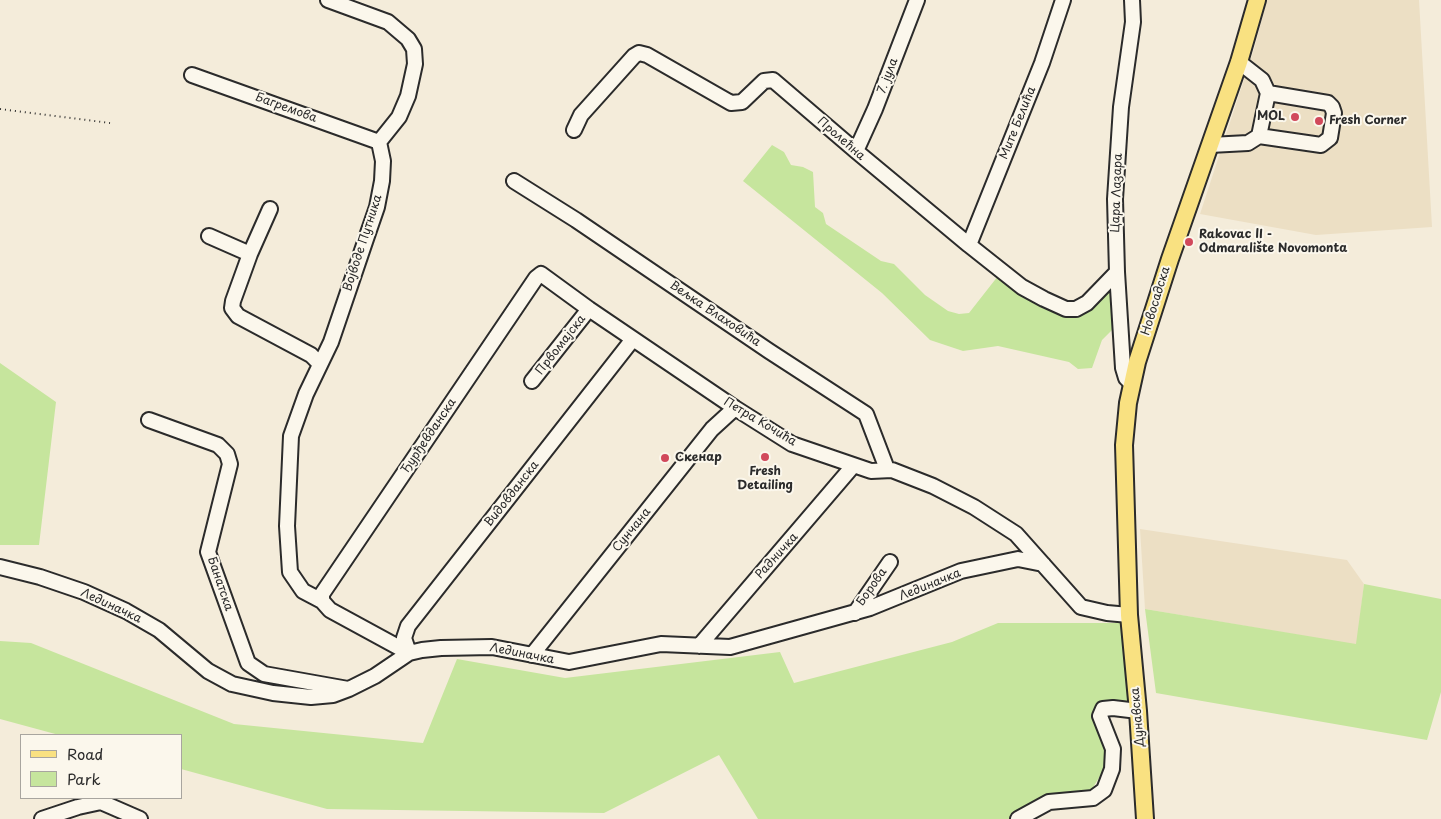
<!DOCTYPE html>
<html>
<head>
<meta charset="utf-8">
<style>
  body { margin:0 }
  #map { position:relative; width:1441px; height:819px; overflow:hidden; background:#f4ecda; font-family:"Playpen Sans",sans-serif }
  canvas { display:block }
  .legend { position:absolute; left:20px; top:734px; width:162px; height:65px; box-sizing:border-box; background:#fbf7ec; border:1px solid #a8a59f; margin:0; padding:6px 9px; list-style:none; font-size:15px; color:#2b2b2b }
  .legend li { display:flex; align-items:center; gap:10px; height:25px }
  .legend b { width:25px; border:1px solid #a8a59f }
</style>
</head>
<body>
<div id="map">
<canvas width="1441" height="819"></canvas>
<ul class="legend">
<li><b style="height:6px;background:#f9e181"></b>Road</li>
<li><b style="height:14px;background:#c6e59d"></b>Park</li>
</ul>
</div>
<script>
const context = document.querySelector('canvas').getContext('2d');
context.lineJoin = 'round';
function fillPath(path, color) { context.fillStyle = color; context.fill(path, 'evenodd'); }
const shape = rows => new Path2D(rows.map(r => 'M' + r).join(''));
function strokePath(path, color, width, dash) { context.strokeStyle = color; context.lineWidth = width; context.lineCap = dash ? 'butt' : 'round'; context.setLineDash(dash || []); context.stroke(path); }
function drawText(font, color, halo, rows, align = 'center') {
  context.font = font + ' "Playpen Sans",sans-serif'; context.lineWidth = 4; context.setLineDash([]); context.textBaseline = 'middle'; context.strokeStyle = halo; context.fillStyle = color; for (const [text, x, y, turn = 0] of rows) {
    context.save(); context.translate(x, y); context.rotate((+turn || 0) * Math.PI / 180); context.textAlign = isNaN(turn) ? turn : align; if (halo) context.strokeText(text, 0, 0); context.fillText(text, 0, 0); context.restore();
  }
}
fillPath(shape([
  [1267,0,1419,0,1432,227,1316,235,1200,214,1254,49],
  [1140,529,1347,560,1364,584,1357,645,1145,609]
]), '#ecdfc4');
fillPath(shape([
  [772,145,784,152,791,165,803,167,813,172,815,207,823,213,826,224,881,261,894,264,925,295,948,311,959,314,969,313,998,276,1014,289,1069,316,1080,313,1109,285,1113,291,1114,328,1102,340,1092,368,1078,369,1069,362,998,346,963,351,930,340,882,293,743,181],
  [0,363,56,402,39,545,0,545],
  [1364,584,1441,599,1441,692,1427,740,1156,693,1145,609,1356,644],
  [998,623,1124,623,1130,716,1093,713,1108,763,1089,794,1012,819,758,819,719,755,604,813,327,809,181,769,181,735,59,735,0,719,0,641,31,643,234,724,423,743,457,659,565,678,780,652,794,683,952,642]
]), '#c6e59d');
const minor = shape([
  [328,0,388,22,408,39,414,49,415,64,408,96,399,117,379,142,383,161,382,181,377,207,367,236,331,342,306,394,291,436,287,526,290,572,303,591,322,601,330,610,409,653],
  [192,75,379,142],
  [574,130,581,115,634,56,639,53,647,55,731,103,742,102,764,81,773,80,856,151,969,245,1022,287,1044,299,1066,309,1076,309,1087,303,1117,272],
  [1259,136,1321,145,1330,138,1334,113,1332,107,1328,103,1268,93],
  [1210,145,1248,143,1259,136,1268,93,1262,80,1239,62],
  [856,151,875,109,917,0],
  [514,181,576,220,769,351,866,414,887,469],
  [270,209,250,254,233,301,232,308,238,316,311,355,320,364],
  [209,236,250,254],
  [969,245,1042,63,1063,0],
  [532,381,589,309],
  [1132,384,1126,378,1123,368,1117,272,1115,199,1121,107,1133,22,1132,0],
  [149,420,218,445,227,454,230,464,208,552,248,663,264,674,348,689],
  [0,567,40,577,84,592,126,611,159,630,208,671,232,684,273,693,311,697,333,695,349,689,375,676,409,653,422,650,441,648,492,647,569,662,661,644,730,647,870,608,961,571,1018,559,1043,564],
  [322,601,322,594,536,278,541,274,589,309,735,408,792,444,871,471,892,470,933,486,974,507,1016,534,1081,607,1107,613,1129,615],
  [855,613,890,562],
  [699,646,853,466],
  [409,653,404,638,408,626,633,339],
  [532,655,712,429,735,408],
  [42,819,78,807,101,802,140,819],
  [1018,819,1049,802,1093,798,1104,790,1112,769,1113,749,1100,716,1103,709,1113,708,1138,711]
]);
const major = shape([
  [1145,819,1138,711,1129,615,1124,445,1128,403,1137,362,1170,259,1239,62,1257,0]
]);
strokePath(minor, '#2b2b2b', 18);
strokePath(major, '#2b2b2b', 20);
strokePath(shape([
  [0,109,110,123]
]), '#2b2b2b', 2, [1, 4]);
strokePath(minor, '#fbf7ec', 14);
strokePath(major, '#f9e181', 16);
for (const [x, y, r, color] of [
  [1295,117,5,"#d1495b"],
  [1319,121,5,"#d1495b"],
  [1189,242,5,"#d1495b"],
  [765,457,5,"#d1495b"],
  [665,458,5,"#d1495b"]
]) { const dot = new Path2D(); dot.arc(x, y, r, 0, 2 * Math.PI); context.fillStyle = color; context.fill(dot); strokePath(dot, '#fbf7ec', 2); }
drawText('12px', '#2b2b2b', '#fbf7ec', [
  ["7. јула",888,76,-69],
  ["Багремова",286,108,20],
  ["Мите Белића",1018,123,-68],
  ["Пролећна",841,139,41],
  ["Цара Лазара",1117,193,-88],
  ["Војводе Путника",363,243,-72],
  ["Новосадска",1156,301,-73],
  ["Вељка Влаховића",715,314,34],
  ["Првомајска",561,345,-52],
  ["Петра Кочића",760,422,31],
  ["Ђурђевданска",429,436,-56],
  ["Видовданска",512,494,-52],
  ["Сунчана",632,530,-51],
  ["Радничка",777,556,-48],
  ["Банатска",220,584,71],
  ["Лединачка",930,585,-22],
  ["Борова",872,587,-55],
  ["Лединачка",111,606,25],
  ["Лединачка",522,654,11],
  ["Дунавска",1138,717,-95]
]);
drawText('bold 12px', '#2b2b2b', '#fbf7ec', [
  ["MOL",1285,117,"right"],
  ["Fresh Corner",1329,121],
  ["Rakovac II -",1199,235],
  ["Odmaralište Novomonta",1199,249],
  ["Скенар",675,458],
  ["Fresh",765,472,"center"],
  ["Detailing",765,486,"center"]
], 'left');
</script>
</body>
</html>
